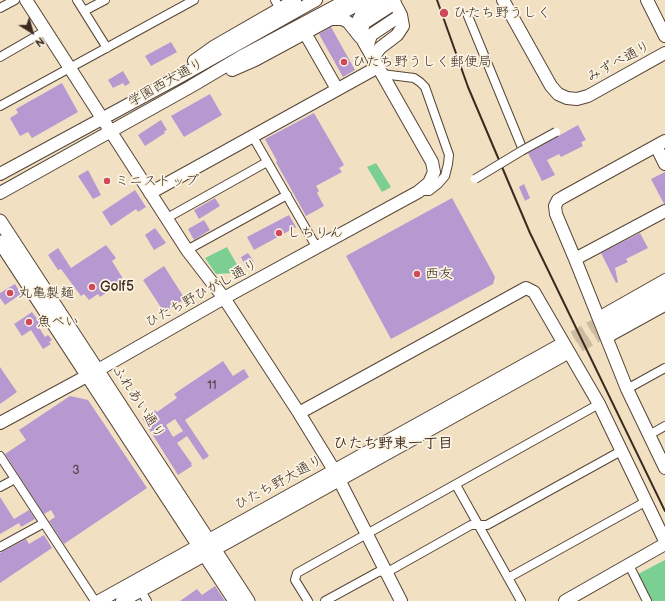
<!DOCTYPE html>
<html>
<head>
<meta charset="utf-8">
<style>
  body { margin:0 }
  #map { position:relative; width:665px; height:601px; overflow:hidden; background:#f2e0c2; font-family:"Balsamiq Sans",sans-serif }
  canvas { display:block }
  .north { position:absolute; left:12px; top:12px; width:40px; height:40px; -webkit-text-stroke:3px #fcf5e5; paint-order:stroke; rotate:143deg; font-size:11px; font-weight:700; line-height:16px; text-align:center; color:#3b2a1e }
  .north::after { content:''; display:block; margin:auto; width:14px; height:18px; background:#3b2a1e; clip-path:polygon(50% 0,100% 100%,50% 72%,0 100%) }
</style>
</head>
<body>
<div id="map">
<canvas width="665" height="601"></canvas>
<div class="north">N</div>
</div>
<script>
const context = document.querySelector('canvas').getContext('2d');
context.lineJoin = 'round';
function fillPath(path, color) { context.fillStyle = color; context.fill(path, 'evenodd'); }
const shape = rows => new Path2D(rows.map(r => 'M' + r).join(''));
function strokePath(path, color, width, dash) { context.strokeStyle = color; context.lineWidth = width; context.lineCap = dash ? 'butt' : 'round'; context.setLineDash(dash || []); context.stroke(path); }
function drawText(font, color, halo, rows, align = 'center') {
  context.font = font + ' "Balsamiq Sans","Klee One",sans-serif'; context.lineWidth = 3.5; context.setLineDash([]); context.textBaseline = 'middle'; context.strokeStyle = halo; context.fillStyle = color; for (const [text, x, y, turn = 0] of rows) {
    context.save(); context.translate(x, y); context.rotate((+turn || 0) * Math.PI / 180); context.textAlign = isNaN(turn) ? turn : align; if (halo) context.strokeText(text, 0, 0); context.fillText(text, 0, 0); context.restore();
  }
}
fillPath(shape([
  [376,163,391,187,382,192,367,167],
  [227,247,240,270,233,273,216,274,205,258],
  [665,560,665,601,651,601,638,574]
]), '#7bcf92');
fillPath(shape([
  [331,27,355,70,343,77,319,34],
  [171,42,177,52,151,66,145,56],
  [123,71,130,83,125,86,123,83,113,88,108,80],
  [62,83,78,112,32,138,28,132,20,136,10,118,18,113,16,109],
  [210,94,222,115,184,137,171,116],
  [314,113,344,165,339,168,342,172,316,186,319,191,317,193,324,206,306,216,276,162,277,161,265,139],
  [161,120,167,130,164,131,165,133,145,146,138,135],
  [578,125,586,140,581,142,583,146,561,157,559,154,547,160,555,175,542,181,528,153],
  [88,170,101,195,93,199,78,176],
  [665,172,665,204,664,204,651,179],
  [524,184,530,198,525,201,519,187],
  [135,190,146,207,138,212,136,209,111,226,102,212],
  [215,198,220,206,199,219,194,210],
  [452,198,495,277,493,284,391,339,346,256],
  [289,215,296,227,254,250,247,237],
  [204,220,210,230,194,240,188,229],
  [155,228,166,243,154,250,145,235],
  [640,233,648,248,626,259,628,262,615,268,618,282,616,283,601,253],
  [106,245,116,258,112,261,122,277,122,282,100,297,98,294,89,300,84,294,81,296,61,269,58,270,48,255,58,248,71,268],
  [248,253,254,262,246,267,241,257],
  [164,266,185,299,164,312,143,280],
  [15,284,21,294,5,305,0,298,0,293],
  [32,312,41,324,38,326,45,337,48,335,52,340,49,342,51,344,43,349,31,330,22,336,14,324],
  [223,361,233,376,244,369,249,377,185,420,209,456,203,460,187,436,177,443,192,464,191,464,192,466,178,475,142,418,155,410,157,412,177,398,174,394],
  [175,419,183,431,173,437,166,425],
  [0,367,17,392,0,404],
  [70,396,88,400,147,488,64,544,49,521,55,517,51,510,44,514,5,454,26,440,19,430],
  [0,497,14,519,29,510,35,519,21,527,19,523,0,534],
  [44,535,52,548,0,583,0,553,26,539,29,544],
  [215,586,225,601,180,601,197,589,202,595]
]), '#b699d1');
strokePath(shape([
  [558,346,605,319],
  [564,355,610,329]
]), '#cdbca1', 12, [12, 6]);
const street = shape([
  [77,0,107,48],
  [275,0,280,9],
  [0,8,15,0],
  [84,11,105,0],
  [468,16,523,150],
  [0,57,45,31],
  [382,74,414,78,420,82,425,87,449,155,448,164,445,176,438,184,429,191,422,191],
  [0,106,194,0],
  [253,137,317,248],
  [167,218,267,162],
  [187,250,287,195],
  [598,316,665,278],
  [607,339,665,307],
  [627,389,665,368],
  [649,435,665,426],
  [0,456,95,601],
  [456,485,521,601],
  [0,487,15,479],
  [0,547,44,523],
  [629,565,647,601],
  [508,578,645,502],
  [141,591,147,601],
  [308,601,295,580,297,573,599,404],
  [325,601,378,572,391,570,471,525,487,525,621,451]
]);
const secondary = shape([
  [26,0,187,250,224,298,299,413,334,470,401,601],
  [503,0,551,86,558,94,567,98,577,99,588,96,665,53],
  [647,0,665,36],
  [331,19,342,19,348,22,360,37],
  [305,33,337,89],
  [361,34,364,23,395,3],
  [367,48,371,35,401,15],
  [194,61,215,46,295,0],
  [374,62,375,55,380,48,397,35,403,26,401,15,393,0],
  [232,70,255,60,366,0],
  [665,141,565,196,558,200,555,206,556,214,575,259,627,389,665,468],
  [656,146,665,164],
  [0,174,181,76,316,0],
  [0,193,190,87,244,55,347,0],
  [150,193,378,67],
  [575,259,665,211],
  [605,319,665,286],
  [610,329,665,298],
  [299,413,526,288,534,292,599,404,665,541],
  [0,423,98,370,224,298,418,192,429,183,434,172,432,162,361,37,358,28,358,21,362,13,381,0],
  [99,601,558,346],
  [122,601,564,355],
  [565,601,665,544]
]);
const primary = shape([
  [0,221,248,601],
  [0,242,235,601]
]);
strokePath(street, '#564537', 10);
strokePath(secondary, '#564537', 14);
strokePath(primary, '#564537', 15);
strokePath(street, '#fff', 8);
strokePath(secondary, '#fff', 12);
strokePath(primary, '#fff', 13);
strokePath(shape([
  [437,0,468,87,530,233,665,511]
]), '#3b2a1e', 2);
const streetBridge = shape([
  [475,179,523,150,556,132]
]);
strokePath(streetBridge, '#564537', 10, []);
strokePath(streetBridge, '#fff', 8);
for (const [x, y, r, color] of [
  [444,13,5,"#d1495b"],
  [344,62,4,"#d1495b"],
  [107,181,4,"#d1495b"],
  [279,233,4,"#d1495b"],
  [417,274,4,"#d1495b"],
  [92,287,4,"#d1495b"],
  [10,293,4,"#d1495b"],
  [29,322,4,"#d1495b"]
]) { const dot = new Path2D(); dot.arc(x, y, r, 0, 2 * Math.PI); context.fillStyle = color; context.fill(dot); strokePath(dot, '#fcf5e5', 1.5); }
drawText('12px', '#5a464b', null, [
  ["11",212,386],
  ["3",76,471]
]);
drawText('14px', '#3b2a1e', '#fcf5e5', [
  ["ひたち野うしく",453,13],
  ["ひたち野うしく郵便局",352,62],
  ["ミニストップ",115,181],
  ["しちりん",287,233],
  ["西友",425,274],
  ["Golf5",100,287],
  ["丸亀製麺",18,293],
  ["魚べい",37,322]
], 'left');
drawText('14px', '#3b2a1e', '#fcf5e5', [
  ["みずべ通り",619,62,-29],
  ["学園西大通り",166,83,-29],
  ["ひたち野ひがし通り",202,294,-29],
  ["ふれあい通り",138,402,57],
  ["ひたち野大通り",279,483,-29]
]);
drawText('bold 15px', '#3b2a1e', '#fcf5e5', [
  ["ひたち野東一丁目",393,444]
]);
</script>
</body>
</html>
